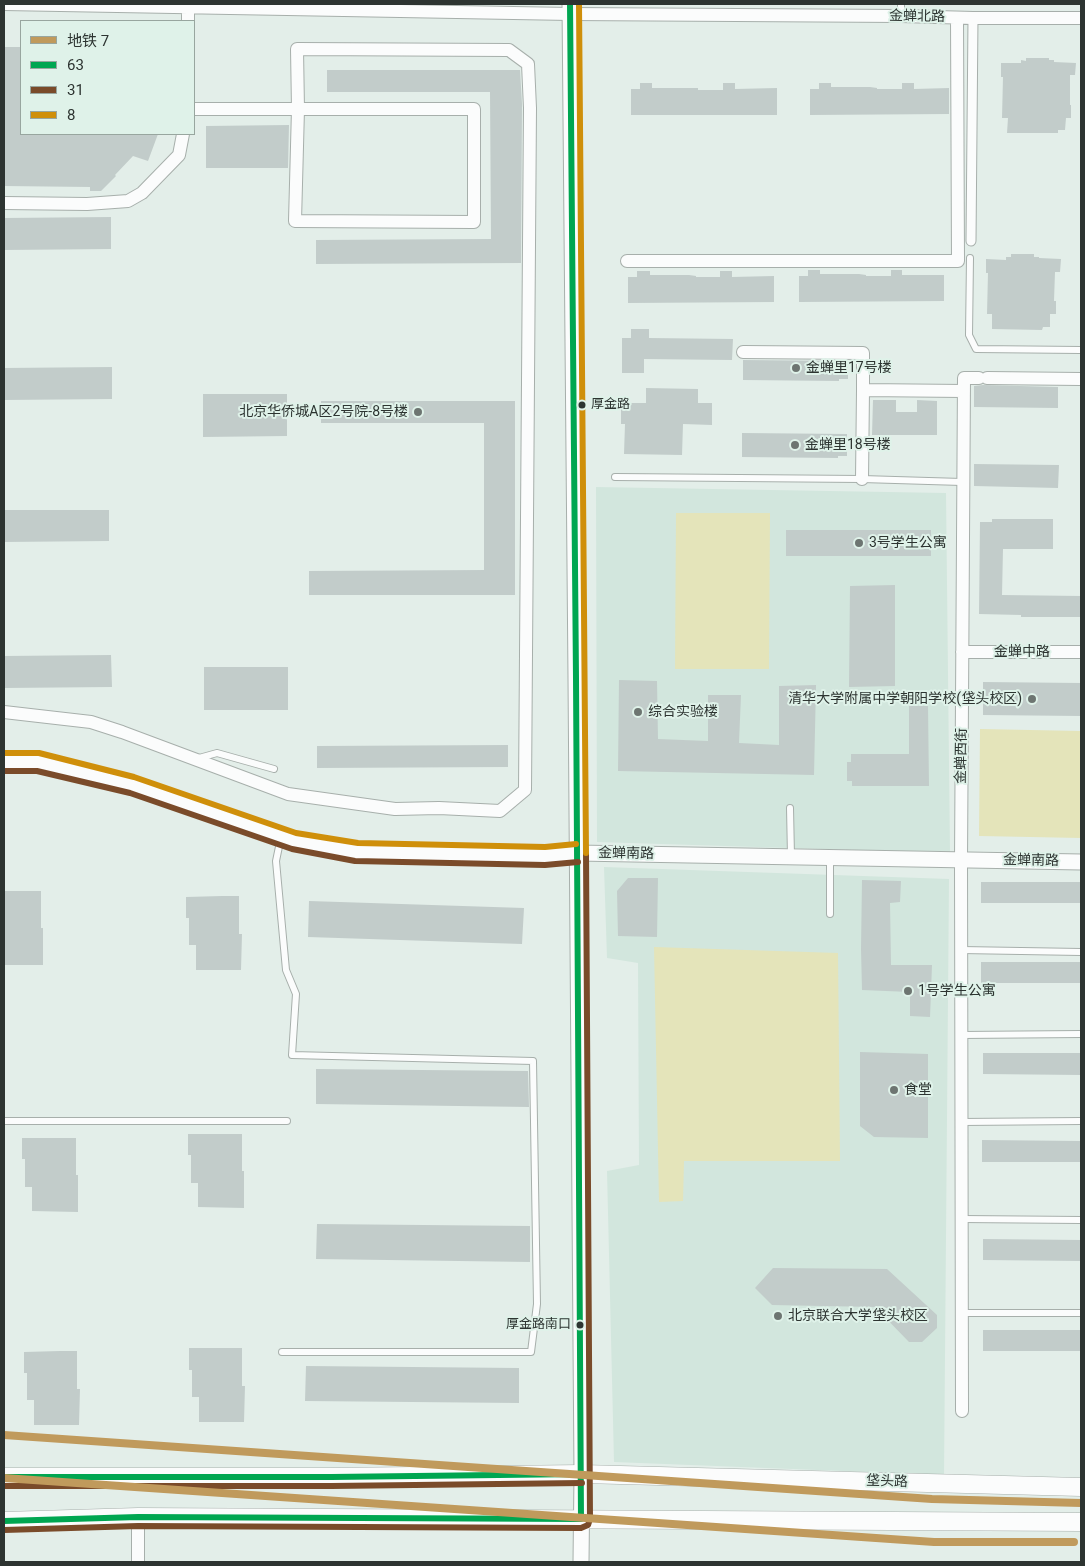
<!DOCTYPE html>
<html>
<head>
<meta charset="utf-8">
<style>
  body { margin:0 }
  #map { position:relative; width:1085px; height:1566px; overflow:hidden; background:#e3eee9; font-family:Roboto,"Noto Sans SC",sans-serif }
  canvas { display:block }
  .frame { position:absolute; inset:0; border:5px solid #2d3431; pointer-events:none }
  .legend { position:absolute; left:20px; top:20px; width:175px; height:115px; box-sizing:border-box; background:#dff2e9; border:1px solid #98a69f; margin:0; padding:6px 9px; list-style:none; font-size:15px; color:#2d3431 }
  .legend li { display:flex; align-items:center; gap:10px; height:25px }
  .legend b { width:25px; border:1px solid #98a69f }
</style>
</head>
<body>
<div id="map">
<canvas width="1085" height="1566"></canvas>
<div class="frame"></div>
<ul class="legend">
<li><b style="height:6px;background:#c09a5c"></b>地铁 7</li>
<li><b style="height:6px;background:#00a651"></b>63</li>
<li><b style="height:6px;background:#7a4b2a"></b>31</li>
<li><b style="height:6px;background:#cf8f0a"></b>8</li>
</ul>
</div>
<script>
const context = document.querySelector('canvas').getContext('2d');
context.lineJoin = 'round';
function fillPath(path, color) { context.fillStyle = color; context.fill(path, 'evenodd'); }
const shape = rows => new Path2D(rows.map(r => 'M' + r).join(''));
function strokePath(path, color, width, dash) { context.strokeStyle = color; context.lineWidth = width; context.lineCap = dash ? 'butt' : 'round'; context.setLineDash(dash || []); context.stroke(path); }
function drawText(font, color, halo, rows, align = 'center') {
  context.font = font + ' Roboto,"Noto Sans SC",sans-serif'; context.lineWidth = 4; context.setLineDash([]); context.textBaseline = 'middle'; context.strokeStyle = halo; context.fillStyle = color; for (const [text, x, y, turn = 0] of rows) {
    context.save(); context.translate(x, y); context.rotate((+turn || 0) * Math.PI / 180); context.textAlign = isNaN(turn) ? turn : align; if (halo) context.strokeText(text, 0, 0); context.fillText(text, 0, 0); context.restore();
  }
}
fillPath(shape([
  [596,487,946,493,950,853,597,842],
  [604,867,949,879,944,1475,614,1462,607,1171,639,1165,638,963,607,958]
]), '#d2e6dd');
fillPath(shape([
  [676,513,770,513,769,669,675,669],
  [980,729,1081,731,1081,838,979,836],
  [654,947,838,953,840,1161,684,1161,683,1201,659,1202]
]), '#e4e4ba');
fillPath(shape([
  [4,47,21,47,21,134,158,134,148,161,133,156,115,175,116,176,101,191,90,191,90,187,4,186],
  [1026,58,1049,58,1049,60,1054,60,1054,62,1076,63,1075,75,1070,75,1070,105,1071,105,1071,118,1066,118,1065,130,1058,130,1058,133,1007,133,1008,118,1002,118,1003,77,1001,77,1001,63,1021,63,1021,60,1026,61],
  [327,70,520,70,522,104,521,263,316,264,316,240,491,239,490,92,327,92],
  [640,83,652,83,652,88,698,88,698,90,723,90,723,83,735,83,735,89,777,88,777,115,631,115,631,89,640,89],
  [819,83,831,83,831,87,870,87,877,88,877,89,902,89,902,83,914,83,914,89,949,88,949,114,810,115,810,89,819,89],
  [289,125,288,168,206,168,206,126],
  [111,217,111,249,4,250,4,218],
  [1011,254,1034,254,1034,257,1039,257,1039,258,1061,259,1060,272,1055,272,1054,301,1056,301,1056,314,1050,314,1050,327,1043,327,1042,330,992,329,992,314,987,314,988,273,986,273,986,259,1006,260,1006,257,1011,257],
  [808,270,820,270,820,274,859,274,866,275,866,276,891,276,891,270,902,270,902,275,944,275,944,301,799,302,799,276,808,276],
  [637,271,650,271,650,275,689,275,696,276,696,277,720,277,720,271,732,271,732,277,774,276,774,302,628,303,628,277,637,277],
  [631,329,649,329,649,338,733,339,732,360,644,359,644,373,622,373,622,338,631,338],
  [743,360,848,361,848,379,839,379,839,381,743,380],
  [112,367,112,399,4,400,4,368],
  [983,385,1058,387,1058,408,974,407,974,386],
  [646,388,698,389,698,403,712,403,712,425,683,424,682,455,624,454,625,424,621,424,621,403,646,403],
  [203,394,287,394,287,436,203,437],
  [873,400,896,400,896,412,917,412,917,400,937,401,937,435,872,435],
  [321,401,515,401,515,595,309,595,309,571,484,570,484,423,321,423],
  [742,433,847,434,847,456,838,456,838,458,742,457],
  [974,464,1059,465,1058,488,974,486],
  [4,510,109,510,109,541,4,542],
  [992,519,1053,519,1053,549,1003,549,1002,595,1081,596,1081,617,1021,617,1021,615,979,614,980,522,992,522],
  [786,530,931,530,931,556,786,556],
  [895,585,895,686,849,687,850,586],
  [111,655,112,687,4,688,4,656],
  [204,667,288,667,288,710,204,710],
  [619,680,657,681,658,739,708,741,708,695,741,695,739,743,779,745,779,686,816,685,814,775,618,771],
  [983,682,1081,683,1081,716,983,715],
  [909,706,928,706,929,786,852,786,852,781,847,781,847,762,851,762,851,754,909,754],
  [508,745,508,767,317,768,317,746],
  [628,878,658,878,657,937,618,936,617,891],
  [862,880,901,881,900,902,890,903,891,965,932,965,930,1017,910,1016,910,992,862,990,861,949],
  [981,882,1081,882,1081,903,981,903],
  [4,891,41,891,41,928,43,928,43,965,4,965],
  [222,896,239,896,239,934,242,934,241,970,196,970,196,945,189,945,189,918,186,918,186,897],
  [309,901,524,908,522,944,308,937],
  [981,962,1081,962,1081,983,981,983],
  [860,1052,928,1054,928,1138,874,1137,860,1126],
  [983,1053,1081,1053,1081,1075,983,1074],
  [316,1069,528,1071,529,1107,316,1104],
  [188,1134,242,1134,242,1171,244,1171,244,1208,198,1207,198,1183,191,1183,191,1155,188,1155],
  [22,1138,76,1138,76,1175,78,1175,78,1212,32,1211,32,1187,25,1187,25,1159,22,1159],
  [982,1140,1081,1141,1081,1162,982,1162],
  [317,1224,530,1226,530,1262,316,1259],
  [983,1239,1081,1240,1081,1261,983,1260],
  [773,1268,887,1269,937,1315,937,1328,922,1342,909,1342,875,1307,772,1305,755,1288],
  [983,1330,1081,1330,1081,1351,983,1351],
  [189,1348,242,1348,242,1386,245,1386,244,1422,199,1422,199,1397,192,1397,192,1370,189,1370],
  [60,1351,77,1351,77,1389,80,1389,79,1425,34,1425,34,1400,27,1400,27,1373,24,1373,24,1352],
  [306,1366,519,1368,519,1403,305,1401]
]), '#c2ccca');
const service = shape([
  [901,4,901,16],
  [970,258,969,335,976,349,1081,350],
  [615,477,862,479,962,482],
  [199,758,217,753,274,769],
  [790,808,791,856],
  [281,837,276,861,286,970,296,994,292,1055,533,1061,537,1304,531,1352,282,1352],
  [830,914,830,858],
  [961,950,1081,952],
  [961,1035,1081,1034],
  [4,1121,287,1121],
  [961,1122,1081,1121],
  [962,1219,1081,1220],
  [962,1313,1081,1313]
]);
const pedestrian = shape([
  [971,241,973,18]
]);
const minor = shape([
  [4,4,570,14,901,16,973,18,1081,18],
  [188,21,188,7],
  [4,203,87,204,128,201,142,193,179,155,183,134],
  [627,261,958,261,957,18],
  [743,352,863,353,863,390],
  [987,378,1081,379],
  [862,479,863,390,964,391],
  [962,652,1081,652],
  [4,712,91,722,122,732,288,794,395,809,439,808,500,811,525,790,530,108,528,64,509,50,297,49,298,109,295,221,474,222,474,109,194,109],
  [962,1411,961,861,964,378,979,378],
  [138,1562,138,1517]
]);
const tertiary = shape([
  [570,4,576,678,582,1474,581,1562],
  [4,762,38,762,132,785,294,841,357,852,545,856,577,853,1081,862]
]);
const secondary = shape([
  [4,1477,331,1477,582,1474,1081,1487],
  [4,1521,138,1517,1081,1522]
]);
strokePath(service, '#a7afab', 8);
strokePath(pedestrian, '#a7afab', 11);
strokePath(minor, '#a7afab', 14);
strokePath(tertiary, '#a7afab', 17);
strokePath(secondary, '#a7afab', 19);
strokePath(service, '#fbfcfc', 6);
strokePath(pedestrian, '#fbfcfc', 9);
strokePath(minor, '#fbfcfc', 12);
strokePath(tertiary, '#fbfcfc', 15);
strokePath(secondary, '#fbfcfc', 18);
strokePath(shape([
  [4,1477,331,1477,582,1474],
  [4,1521,138,1517,581,1519,576,678,570,4]
]), '#00a651', 6);
strokePath(shape([
  [4,771,37,771,130,793,292,849,355,861,545,865,578,862],
  [4,1486,331,1486,582,1483],
  [4,1530,138,1526,581,1528,588,1525,590,1519,586,853]
]), '#7a4b2a', 6);
strokePath(shape([
  [579,4,586,853],
  [4,753,39,753,134,777,296,833,358,843,545,847,576,844]
]), '#cf8f0a', 6);
strokePath(shape([
  [4,1435,932,1499,1081,1503],
  [4,1478,934,1542,1074,1542]
]), '#c09a5c', 8);
for (const [x, y, r, color] of [
  [796,368,5,"#6d7571"],
  [582,405,4.5,"#2d3431"],
  [418,412,5,"#6d7571"],
  [795,445,5,"#6d7571"],
  [859,543,5,"#6d7571"],
  [1032,699,5,"#6d7571"],
  [638,712,5,"#6d7571"],
  [908,991,5,"#6d7571"],
  [894,1090,5,"#6d7571"],
  [778,1316,5,"#6d7571"],
  [580,1325,4.5,"#2d3431"]
]) { const dot = new Path2D(); dot.arc(x, y, r, 0, 2 * Math.PI); context.fillStyle = color; context.fill(dot); strokePath(dot, '#dff2e9', 2); }
drawText('13px', '#2d3431', '#dff2e9', [
  ["厚金路",591,405],
  ["厚金路南口",571,1325,"right"]
], 'left');
drawText('14px', '#2d3431', '#dff2e9', [
  ["金蝉北路",917,17,1],
  ["金蝉中路",1022,652],
  ["金蝉西街",962,756,-89],
  ["金蝉南路",626,854,1],
  ["金蝉南路",1031,861,1],
  ["垡头路",887,1482,2]
]);
drawText('14px', '#2d3431', '#dff2e9', [
  ["金蝉里17号楼",806,368],
  ["北京华侨城A区2号院-8号楼",408,412,"right"],
  ["金蝉里18号楼",805,445],
  ["3号学生公寓",869,543],
  ["清华大学附属中学朝阳学校(垡头校区)",1022,699,"right"],
  ["综合实验楼",648,712],
  ["1号学生公寓",918,991],
  ["食堂",904,1090],
  ["北京联合大学垡头校区",788,1316]
], 'left');
</script>
</body>
</html>
